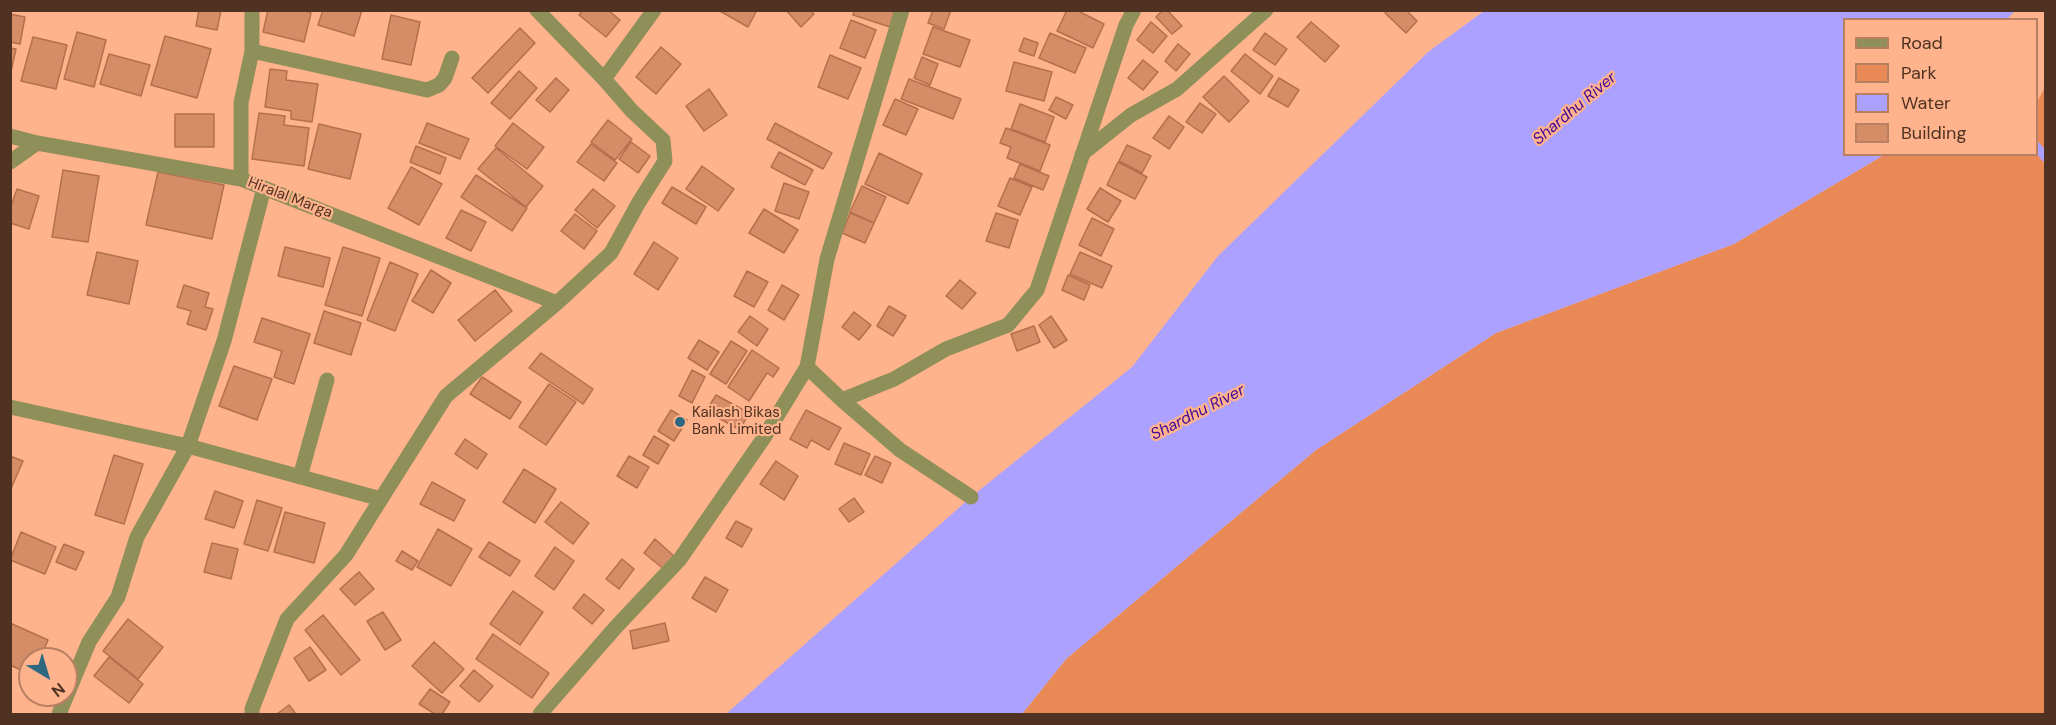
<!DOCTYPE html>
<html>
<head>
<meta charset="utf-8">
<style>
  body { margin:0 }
  #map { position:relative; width:2056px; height:725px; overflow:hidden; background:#feb38c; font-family:"DM Sans",sans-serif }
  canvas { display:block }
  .frame { position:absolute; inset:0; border:12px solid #503222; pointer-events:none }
  .legend { position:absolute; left:1843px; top:18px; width:195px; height:138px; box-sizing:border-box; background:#feb38c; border:2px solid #b87f62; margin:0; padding:8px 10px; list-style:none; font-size:18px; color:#503222 }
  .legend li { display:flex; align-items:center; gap:12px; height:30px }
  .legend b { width:30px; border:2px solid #b87f62 }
  .north { position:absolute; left:18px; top:647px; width:60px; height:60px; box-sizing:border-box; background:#feb38c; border:2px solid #b87f62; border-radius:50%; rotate:142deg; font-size:16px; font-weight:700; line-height:24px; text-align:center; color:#503222 }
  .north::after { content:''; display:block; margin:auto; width:21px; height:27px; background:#2d6880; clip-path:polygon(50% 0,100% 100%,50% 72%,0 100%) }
</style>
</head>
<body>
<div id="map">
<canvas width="2056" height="725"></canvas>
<div class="frame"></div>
<ul class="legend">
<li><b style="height:8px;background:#8f8f59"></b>Road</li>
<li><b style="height:16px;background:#e98955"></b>Park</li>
<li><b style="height:16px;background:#ada1ff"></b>Water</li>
<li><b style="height:16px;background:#d48d67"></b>Building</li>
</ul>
<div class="north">N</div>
</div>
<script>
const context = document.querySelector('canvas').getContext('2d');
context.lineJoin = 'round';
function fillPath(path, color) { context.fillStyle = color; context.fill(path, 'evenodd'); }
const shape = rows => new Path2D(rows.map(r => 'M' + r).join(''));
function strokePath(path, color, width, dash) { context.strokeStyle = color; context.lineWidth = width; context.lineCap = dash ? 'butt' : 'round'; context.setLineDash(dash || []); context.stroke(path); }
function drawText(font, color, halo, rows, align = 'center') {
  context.font = font + ' "DM Sans",sans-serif'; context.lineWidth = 4.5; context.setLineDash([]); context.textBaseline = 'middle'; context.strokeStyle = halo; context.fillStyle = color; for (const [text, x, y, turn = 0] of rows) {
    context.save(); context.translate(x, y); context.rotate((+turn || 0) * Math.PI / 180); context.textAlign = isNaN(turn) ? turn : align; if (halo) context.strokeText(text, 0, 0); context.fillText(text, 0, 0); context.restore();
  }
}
fillPath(shape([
  [2045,87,2045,714,1022,714,1066,659,1316,450,1496,333,1734,244,1884,155,2036,154,2037,102]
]), '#e98955');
fillPath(shape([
  [1484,11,2015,11,2007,19,1844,20,1844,154,1884,155,1734,244,1496,333,1316,450,1066,659,1022,714,726,714,971,497,1132,367,1218,256,1428,52]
]), '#ada1ff');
strokePath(shape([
  [2036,146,2046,158]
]), '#ada1ff', 9);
const building = shape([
  [199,10,221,10,217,30,196,26,199,10],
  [268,10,302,10,311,13,304,42,263,32,268,10],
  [323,10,362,10,354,36,318,25,323,10],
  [583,10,608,10,620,20,606,37,579,15,583,10],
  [718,10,757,10,748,27,718,10],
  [786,10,810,10,814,14,801,27,786,10],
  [854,10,895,10,890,27,853,15,854,10],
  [933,10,951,10,944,29,928,23,933,10],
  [1067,10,1076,10,1104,24,1093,48,1057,31,1067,10],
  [1163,10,1167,10,1182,26,1172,34,1156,17,1163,10],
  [1387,10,1406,10,1417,21,1406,33,1385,13,1387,10],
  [10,14,25,17,20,44,10,42,10,14],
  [391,15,420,22,411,65,382,59,391,15],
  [851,20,876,30,865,58,840,48,851,20],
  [1151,22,1167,36,1153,53,1137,40,1151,22],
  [1311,22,1339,46,1325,62,1297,37,1311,22],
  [933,27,970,40,960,67,923,54,933,27],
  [520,28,535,43,488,93,472,78,520,28],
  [77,32,106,40,94,87,64,79,77,32],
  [1050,33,1086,48,1075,73,1039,58,1050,33],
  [1265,33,1287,49,1275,65,1253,50,1265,33],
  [165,36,211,49,197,98,151,85,165,36],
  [33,37,67,45,56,89,21,81,33,37],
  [1024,38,1038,43,1034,56,1019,51,1024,38],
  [1178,44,1190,54,1176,71,1165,61,1178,44],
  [661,47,681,64,656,94,636,77,661,47],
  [10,48,16,49,10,76,10,48],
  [109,54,150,65,141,96,100,84,109,54],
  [1245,54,1273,76,1260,94,1231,71,1245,54],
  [830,55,861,68,848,99,818,87,830,55],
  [922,57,938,64,930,85,914,78,922,57],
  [1143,60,1158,72,1143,90,1128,78,1143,60],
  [1014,62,1052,72,1044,101,1006,91,1014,62],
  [270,69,287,71,286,80,318,84,312,122,291,119,291,111,265,107,270,69],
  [519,71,537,88,510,119,491,103,519,71],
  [1224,76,1249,101,1229,122,1203,97,1224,76],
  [556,78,569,90,550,112,536,100,556,78],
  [1279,78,1299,90,1288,107,1268,96,1279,78],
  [909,79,961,99,953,119,901,99,909,79],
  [709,89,727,115,704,131,686,106,709,89],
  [1056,97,1073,105,1066,119,1049,110,1056,97],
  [895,99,918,109,906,135,883,125,895,99],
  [1200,103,1216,114,1202,133,1186,122,1200,103],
  [1020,104,1054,117,1045,142,1011,129,1020,104],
  [259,113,285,116,284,125,309,128,304,166,252,159,259,113],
  [175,114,214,114,214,147,175,147,175,114],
  [1169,116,1184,127,1169,149,1153,138,1169,116],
  [608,120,632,139,615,160,591,142,608,120],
  [427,123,469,139,460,159,419,143,427,123],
  [513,123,544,147,527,169,495,146,513,123],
  [775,123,832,153,823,169,767,139,775,123],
  [319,124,361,134,350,179,308,169,319,124],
  [1006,128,1050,145,1040,171,1007,158,1011,147,1000,143,1006,128],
  [631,142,650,156,638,173,619,159,631,142],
  [591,144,617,163,604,181,577,162,591,144],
  [1127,145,1151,156,1142,173,1119,161,1127,145],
  [416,146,446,158,440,174,410,162,416,146],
  [496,148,543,186,526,207,478,169,496,148],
  [779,152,813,170,805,185,771,167,779,152],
  [879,153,922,174,908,204,865,184,879,153],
  [1118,162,1147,177,1135,199,1107,185,1118,162],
  [1020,164,1049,176,1043,190,1014,178,1020,164],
  [702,166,734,189,718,211,686,189,702,166],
  [411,167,442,184,419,225,388,208,411,167],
  [63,170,99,176,88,242,52,237,63,170],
  [158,172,224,185,212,239,146,225,158,172],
  [476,175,527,208,512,231,461,197,476,175],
  [1010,178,1032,187,1020,215,998,206,1010,178],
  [784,183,809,192,799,219,775,211,784,183],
  [862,186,886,197,874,223,850,212,862,186],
  [672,187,706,207,696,224,662,203,672,187],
  [1100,188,1121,201,1108,222,1087,209,1100,188],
  [17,189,39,196,29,229,10,223,10,209,17,189],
  [593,189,615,206,597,228,575,210,593,189],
  [764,209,798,230,784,253,749,233,764,209],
  [461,210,486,222,471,251,446,238,461,210],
  [850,213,874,223,865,243,842,233,850,213],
  [996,213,1018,220,1009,248,986,241,996,213],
  [575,214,597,231,584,249,561,231,575,214],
  [1092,218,1114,229,1101,256,1079,245,1092,218],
  [654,242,678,258,658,290,634,274,654,242],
  [285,247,330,258,323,287,278,276,285,247],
  [343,247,380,258,362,316,325,305,343,247],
  [97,252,138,261,129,304,87,295,97,252],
  [1080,252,1112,266,1102,288,1070,274,1080,252],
  [390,262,418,274,395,331,367,320,390,262],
  [431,270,451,283,433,313,412,301,431,270],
  [747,271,768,282,754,307,734,296,747,271],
  [1068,275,1090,285,1084,300,1062,290,1068,275],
  [960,280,976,293,962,309,946,296,960,280],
  [184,285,209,293,205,307,213,309,206,330,187,324,191,311,177,307,184,285],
  [782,285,799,295,784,320,768,310,782,285],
  [495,290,512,311,475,341,458,320,495,290],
  [889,306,906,316,893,336,877,326,889,306],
  [324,311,361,323,351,355,314,343,324,311],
  [854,312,871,325,859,340,842,327,854,312],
  [750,316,768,329,757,346,738,332,750,316],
  [1051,316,1067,340,1054,348,1039,325,1051,316],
  [262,318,310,334,294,384,274,377,282,351,254,342,262,318],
  [1034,326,1040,342,1017,351,1011,334,1034,326],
  [699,340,719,352,707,370,688,358,699,340],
  [731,341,747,351,726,384,710,374,731,341],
  [752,350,779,368,773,377,767,373,749,401,728,387,752,350],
  [541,353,593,389,583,404,529,368,541,353],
  [234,366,272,379,257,420,219,406,234,366],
  [692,370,705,377,692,403,679,396,692,370],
  [482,377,521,402,510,419,470,394,482,377],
  [549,384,576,402,546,445,519,427,549,384],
  [716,395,749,413,740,430,706,411,716,395],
  [671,410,687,420,674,441,658,431,671,410],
  [806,410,841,428,829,450,811,440,807,448,790,439,806,410],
  [654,436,669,445,658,464,643,455,654,436],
  [465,439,487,454,477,469,455,454,465,439],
  [844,443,870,454,861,475,835,464,844,443],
  [114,455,143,464,124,524,95,515,114,455],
  [10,456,23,461,10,491,10,456],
  [629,456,649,467,637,488,617,476,629,456],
  [875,456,891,463,882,483,865,475,875,456],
  [776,461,798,476,784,500,760,484,776,461],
  [524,469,556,489,535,523,503,502,524,469],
  [432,482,465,500,454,521,420,504,432,482],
  [215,491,243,501,234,528,205,519,215,491],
  [854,498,864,512,849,522,839,509,854,498],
  [257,500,282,508,268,551,244,544,257,500],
  [561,502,589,523,573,544,545,522,561,502],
  [285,512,325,523,314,563,274,552,285,512],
  [736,521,752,529,742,547,726,538,736,521],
  [438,529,472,549,451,586,417,567,438,529],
  [21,532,56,547,45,574,10,560,21,532],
  [655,539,675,557,665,570,644,553,655,539],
  [489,542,520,561,510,576,479,557,489,542],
  [212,543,238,549,231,579,204,572,212,543],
  [64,544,84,552,76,570,56,562,64,544],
  [555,547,574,561,554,590,535,576,555,547],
  [402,551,418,561,412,570,396,561,402,551],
  [622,559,634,569,619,589,606,579,622,559],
  [359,572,374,589,355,605,340,589,359,572],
  [705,577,728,590,716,612,692,598,705,577],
  [513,591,543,612,520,645,490,624,513,591],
  [584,594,604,610,592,624,573,608,584,594],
  [383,612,401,640,385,650,367,621,383,612],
  [323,615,360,660,341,675,305,630,323,615],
  [128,619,163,647,138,679,103,651,128,619],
  [10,623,48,640,40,659,30,659,30,674,10,665,10,623],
  [665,623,669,641,633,649,630,631,665,623],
  [493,634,549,673,532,698,476,659,493,634],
  [434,642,464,669,442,693,412,666,434,642],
  [310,647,326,670,309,681,294,658,310,647],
  [109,657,143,684,129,703,94,676,109,657],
  [474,670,493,686,479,702,460,686,474,670],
  [430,689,450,702,442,714,435,714,419,704,430,689],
  [289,705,296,714,277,714,289,705]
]);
fillPath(building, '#d48d67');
strokePath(building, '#b5704b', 1.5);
strokePath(shape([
  [537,10,604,79],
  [252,51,427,90,439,85,445,78,452,58],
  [10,136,37,143,241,179,557,303],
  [1082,154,1131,115,1177,89,1266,10],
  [10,162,37,143],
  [241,179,241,103,252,51,252,10],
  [807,367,842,400,900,450,971,497],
  [842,400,894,379,946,349,1008,325,1037,290,1126,25,1134,10],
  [10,407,188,446,381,499,346,555,287,619,252,709,252,714],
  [300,477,327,380],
  [381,499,446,396,557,303,611,253,639,202,665,161,663,140,632,111,604,79,654,10],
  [59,714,89,642,118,597,137,537,188,446,224,341,264,188],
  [540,714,615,628,680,559,763,439,807,367,827,259,902,10]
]), '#8f8f59', 15);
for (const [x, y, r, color] of [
  [680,422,6,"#2d6880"]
]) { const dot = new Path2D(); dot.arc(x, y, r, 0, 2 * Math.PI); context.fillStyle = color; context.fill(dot); strokePath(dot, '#feb38c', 2); }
drawText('15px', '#503222', '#feb38c', [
  ["Hiralal Marga",290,198,21]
]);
drawText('15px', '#503222', '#feb38c', [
  ["Kailash Bikas",692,413],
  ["Bank Limited",692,430]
], 'left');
drawText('italic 16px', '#410899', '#feb38c', [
  ["Shardhu River",1575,109,-40],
  ["Shardhu River",1198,413,-27]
]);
</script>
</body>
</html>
